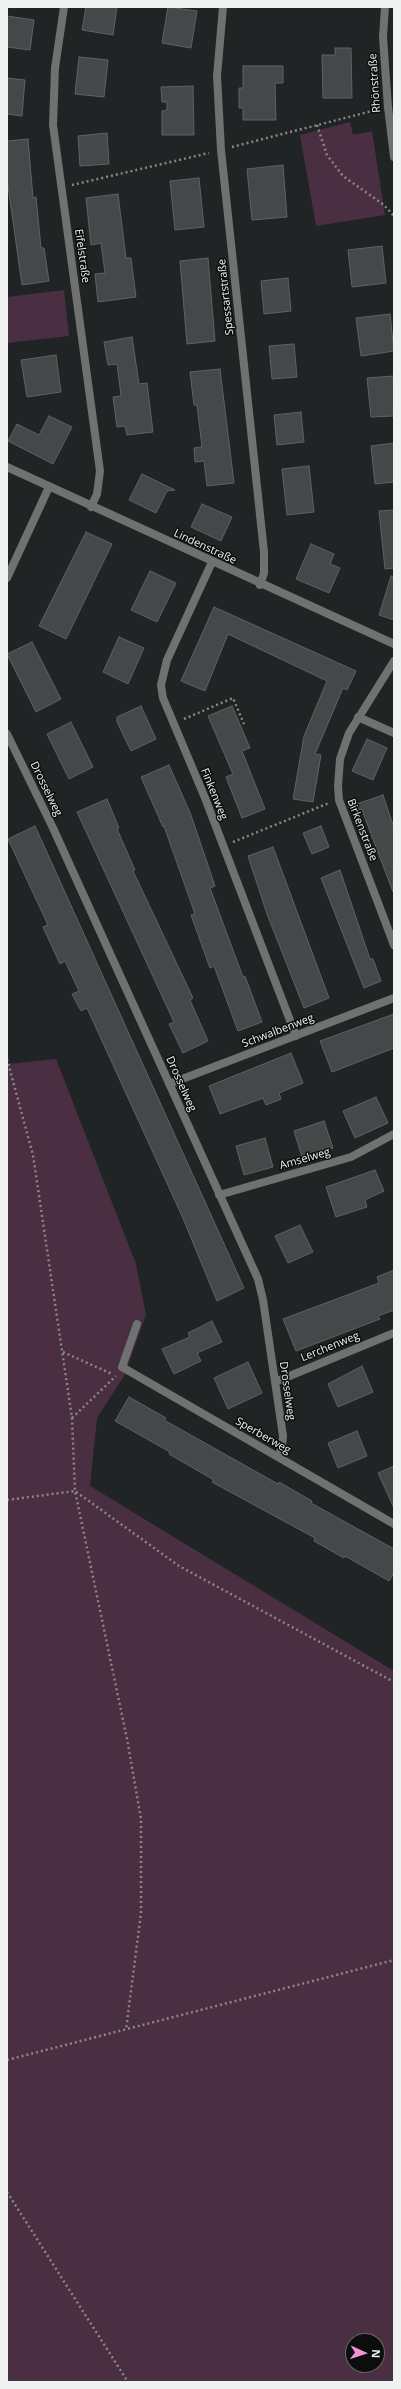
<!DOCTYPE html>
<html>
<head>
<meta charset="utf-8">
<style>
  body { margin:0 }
  #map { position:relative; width:401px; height:2389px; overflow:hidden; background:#212424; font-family:"Open Sans",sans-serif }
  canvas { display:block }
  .frame { position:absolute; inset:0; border:8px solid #f0f2f2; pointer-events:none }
  .north { position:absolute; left:345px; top:2333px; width:40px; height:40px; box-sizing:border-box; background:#0c0d0d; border:1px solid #676969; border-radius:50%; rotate:93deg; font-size:11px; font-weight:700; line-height:16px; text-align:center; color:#f0f2f2 }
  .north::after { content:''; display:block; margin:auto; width:14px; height:18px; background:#f391d5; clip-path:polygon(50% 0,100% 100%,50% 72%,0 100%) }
</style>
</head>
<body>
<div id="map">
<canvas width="401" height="2389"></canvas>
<div class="frame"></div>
<div class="north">N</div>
</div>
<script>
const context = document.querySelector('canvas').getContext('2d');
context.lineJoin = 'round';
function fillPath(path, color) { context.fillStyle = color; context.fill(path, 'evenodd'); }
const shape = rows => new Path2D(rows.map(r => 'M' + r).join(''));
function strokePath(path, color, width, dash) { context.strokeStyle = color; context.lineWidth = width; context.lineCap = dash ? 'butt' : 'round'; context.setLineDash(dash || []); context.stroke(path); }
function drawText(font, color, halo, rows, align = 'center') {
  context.font = font + ' "Open Sans",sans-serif'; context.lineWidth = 3; context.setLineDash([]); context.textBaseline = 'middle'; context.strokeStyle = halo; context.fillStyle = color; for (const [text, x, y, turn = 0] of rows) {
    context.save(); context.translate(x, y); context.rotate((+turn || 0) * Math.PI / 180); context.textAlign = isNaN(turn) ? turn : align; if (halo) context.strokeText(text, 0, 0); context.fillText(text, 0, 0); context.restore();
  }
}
fillPath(shape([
  [350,122,353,135,372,131,385,215,316,226,300,135],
  [64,290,69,336,7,343,7,297],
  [56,1059,136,1264,146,1315,124,1376,97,1418,90,1486,394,1671,394,2382,7,2382,7,1064],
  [353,2341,377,2341,377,2365,353,2365]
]), '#4a2e41');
const building = shape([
  [86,7,117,7,113,35,82,30,86,7],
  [168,7,197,11,191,48,162,43,168,7],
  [7,16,34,20,30,50,7,47,7,16],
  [335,48,351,48,352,98,323,98,322,55,335,55,335,48],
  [79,57,108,60,104,97,75,94,79,57],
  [243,66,283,66,283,83,275,83,276,120,243,120,243,108,239,108,239,88,243,88,243,66],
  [7,78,25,80,22,116,7,114,7,78],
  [193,86,194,135,162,135,162,111,167,110,167,102,162,102,161,87,193,86],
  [107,133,109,164,80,166,78,136,107,133],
  [28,139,33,198,36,197,41,248,44,248,49,281,22,285,7,179,7,141,28,139],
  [283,165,287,217,252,220,247,169,283,165],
  [199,178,204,227,175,230,170,181,199,178],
  [118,194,126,258,131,258,136,297,98,302,95,274,105,273,101,243,91,245,86,198,118,194],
  [382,246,386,283,352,287,348,250,382,246],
  [208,258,215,341,187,344,180,261,208,258],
  [288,278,291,311,264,314,261,281,288,278],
  [390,314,394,351,361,356,356,318,390,314],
  [132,337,139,384,147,383,153,432,127,435,125,426,117,427,113,397,121,396,117,364,108,365,104,342,132,337],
  [294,344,297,377,272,379,269,346,294,344],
  [56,355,61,392,27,397,21,360,56,355],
  [220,369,234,483,207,486,204,461,195,462,194,448,202,447,197,405,194,405,190,372,220,369],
  [394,376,394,416,371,417,367,378,394,376],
  [301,412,304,442,277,445,274,415,301,412],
  [49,416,72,427,53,464,8,441,17,424,39,435,49,416],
  [394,443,394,482,375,484,371,446,394,443],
  [309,466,314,512,287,515,282,469,309,466],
  [142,474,175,490,167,491,156,513,129,500,142,474],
  [202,504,232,517,221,541,191,527,202,504],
  [394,510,394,568,385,569,379,511,394,510],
  [86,532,112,544,66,639,39,626,86,532],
  [311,544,334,554,330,564,340,568,329,593,296,579,311,544],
  [150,571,176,583,157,622,131,610,150,571],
  [391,576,394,577,394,620,379,615,391,576],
  [214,607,356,671,347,690,343,688,315,754,321,755,313,802,293,799,304,736,327,681,228,634,205,691,181,681,214,607],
  [119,637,144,648,128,684,103,672,119,637],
  [32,642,61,699,36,712,7,654,32,642],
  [141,706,156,739,131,751,117,722,117,717,141,706],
  [232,706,250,748,242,751,265,809,242,818,226,777,233,774,208,716,232,706],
  [71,722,93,767,69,779,47,734,71,722],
  [367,739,387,748,373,780,352,771,367,739],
  [169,765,191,815,215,886,210,888,243,977,245,976,262,1022,238,1031,214,966,210,968,191,915,195,914,164,826,163,827,141,777,169,765],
  [383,795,394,828,393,892,362,810,348,807,383,795],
  [107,799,119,828,117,829,135,870,133,871,193,998,190,1000,208,1041,183,1053,169,1024,174,1022,77,812,107,799],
  [35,826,244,1288,217,1301,182,1216,87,1008,81,1011,72,994,79,991,65,961,60,964,43,927,48,925,8,839,35,826],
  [321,826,329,847,312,854,303,833,321,826],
  [273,847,329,998,304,1008,267,914,248,856,273,847],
  [340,870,370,959,373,959,381,981,364,988,321,878,340,870],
  [394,1014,394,1048,332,1072,320,1041,394,1014],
  [291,1053,303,1083,279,1093,281,1099,266,1105,263,1098,220,1114,209,1086,291,1053],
  [376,1097,388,1123,355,1138,343,1111,376,1097],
  [324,1121,333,1148,302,1157,294,1131,324,1121],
  [265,1138,273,1167,244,1175,236,1146,265,1138],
  [375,1170,384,1191,365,1200,367,1207,336,1217,326,1187,375,1170],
  [300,1225,313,1252,288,1263,275,1236,300,1225],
  [394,1270,394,1310,378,1316,380,1319,296,1351,283,1319,379,1283,377,1277,394,1270],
  [212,1321,222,1342,197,1353,201,1361,174,1374,162,1349,190,1337,188,1333,212,1321],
  [248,1362,262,1393,228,1409,214,1378,248,1362],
  [362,1366,373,1392,338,1407,328,1384,362,1366],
  [129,1397,166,1418,164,1420,278,1484,279,1482,312,1501,311,1503,394,1549,394,1573,389,1581,345,1556,344,1558,314,1541,315,1538,212,1482,214,1480,169,1454,170,1452,115,1421,129,1397],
  [357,1431,367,1456,338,1468,328,1443,357,1431],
  [394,1466,394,1508,378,1473,394,1466]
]);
fillPath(building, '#454848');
strokePath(building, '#5e6262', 1);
strokePath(shape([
  [317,125,327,155,343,176,384,205,394,216],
  [232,147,376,110],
  [72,185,209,153],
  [184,719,233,698,244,724],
  [233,842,329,803],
  [7,1059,33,1155,72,1418,75,1491,127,1739,141,1819,141,1913,126,2030],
  [63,1352,112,1374],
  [72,1418,116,1376],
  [7,1500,75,1491,179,1566,394,1682],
  [7,2060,394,1960],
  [7,2192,128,2382]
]), '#868888', 2.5, [2, 3]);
strokePath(shape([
  [122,1367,137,1324]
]), '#707171', 8);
strokePath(shape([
  [64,7,55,68,53,125,100,471,97,494,91,507],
  [223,7,217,76,221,150,264,552,264,573,260,585],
  [385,7,383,37,388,107,394,157],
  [7,467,394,644],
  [212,562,167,660,161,685,163,698,205,798,296,1036],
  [7,578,49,487],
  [394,661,349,733,340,759,338,786,339,800,394,945],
  [358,717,394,733],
  [7,734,53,828,258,1279,263,1300,283,1436,282,1447,278,1457],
  [169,1084,394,998],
  [219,1195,351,1157,394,1134],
  [122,1367,394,1524],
  [275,1382,394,1333]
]), '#707171', 8);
drawText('11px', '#f0f2f2', '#0c0d0d', [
  ["Rhönstraße",375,83,-94],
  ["Eifelstraße",82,256,82],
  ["Spessartstraße",226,297,-96],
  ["Lindenstraße",205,547,25],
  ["Drosselweg",46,789,64],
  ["Finkenweg",214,794,68],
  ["Birkenstraße",362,830,69],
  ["Schwalbenweg",278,1031,-21],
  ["Drosselweg",181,1084,66],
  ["Amselweg",305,1159,-16],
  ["Lerchenweg",330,1347,-22],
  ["Drosselweg",287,1391,82],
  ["Sperberweg",263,1436,30]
]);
</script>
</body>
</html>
